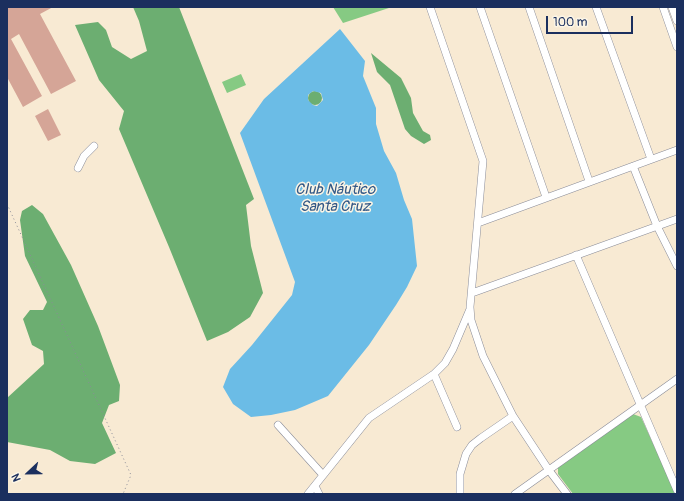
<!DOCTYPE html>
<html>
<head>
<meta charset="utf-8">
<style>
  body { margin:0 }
  #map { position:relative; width:684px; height:501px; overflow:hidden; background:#f8ead3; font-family:Pangolin,sans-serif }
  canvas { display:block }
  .frame { position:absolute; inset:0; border:8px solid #1b2f5e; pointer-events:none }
  .north { position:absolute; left:8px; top:453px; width:40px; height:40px; -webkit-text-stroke:3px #fcf5e5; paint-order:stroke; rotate:248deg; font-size:11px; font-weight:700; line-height:16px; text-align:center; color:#1b2f5e }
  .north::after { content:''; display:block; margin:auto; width:14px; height:18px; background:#1b2f5e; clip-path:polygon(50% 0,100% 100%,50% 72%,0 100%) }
  .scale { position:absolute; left:546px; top:16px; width:87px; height:18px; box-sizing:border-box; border:2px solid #1b2f5e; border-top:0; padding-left:5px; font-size:12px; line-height:14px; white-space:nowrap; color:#1b2f5e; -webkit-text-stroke:3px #fcf5e5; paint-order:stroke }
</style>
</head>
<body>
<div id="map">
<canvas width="684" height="501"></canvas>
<div class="frame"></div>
<div class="north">N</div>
<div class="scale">100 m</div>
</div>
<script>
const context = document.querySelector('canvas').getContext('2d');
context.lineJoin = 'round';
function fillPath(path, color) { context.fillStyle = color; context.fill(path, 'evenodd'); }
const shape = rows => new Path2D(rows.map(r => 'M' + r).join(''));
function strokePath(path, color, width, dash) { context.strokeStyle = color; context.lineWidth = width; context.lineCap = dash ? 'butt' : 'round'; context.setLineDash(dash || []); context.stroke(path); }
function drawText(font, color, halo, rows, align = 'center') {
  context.font = font + ' Pangolin,sans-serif'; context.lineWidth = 3; context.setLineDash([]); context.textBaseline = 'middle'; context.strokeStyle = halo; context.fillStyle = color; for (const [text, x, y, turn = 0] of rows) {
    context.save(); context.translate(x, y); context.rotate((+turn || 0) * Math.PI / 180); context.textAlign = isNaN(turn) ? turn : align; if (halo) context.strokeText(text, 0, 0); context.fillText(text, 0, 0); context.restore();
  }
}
fillPath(shape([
  [333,7,392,7,343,23],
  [241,74,246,85,227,93,222,82],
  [633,414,641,417,676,494,573,494,558,474,558,465]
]), '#86ca83');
fillPath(shape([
  [133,7,179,7,254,199,246,205,251,246,263,293,250,317,228,332,207,341,169,247,119,129,124,111,99,80,75,25,98,22,106,30,112,47,131,59,147,51,139,21],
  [371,53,401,78,411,98,413,113,423,131,430,135,431,140,424,144,411,136,405,129,390,85,377,72],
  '308 98a7 7 0 1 1 14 0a7 7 0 1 1-14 0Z',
  [32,205,43,214,71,265,98,326,120,385,119,401,109,405,102,423,116,453,95,464,70,461,50,450,7,442,7,398,44,364,43,351,32,345,23,319,30,310,43,310,47,302,25,256,20,220,22,211]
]), '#6cae71');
fillPath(shape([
  [340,29,365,61,363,76,376,108,376,124,384,151,396,173,404,200,412,219,417,266,407,287,396,305,369,345,328,396,295,410,271,415,251,417,233,404,223,387,230,369,252,345,292,295,295,282,240,133,264,99],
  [313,91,321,93,323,100,317,106,313,105,308,100,308,95]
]), '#6bbce6');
fillPath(shape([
  [7,7,53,7,40,14,76,81,51,94,19,34,11,39,42,96,23,107,7,77],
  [48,109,61,135,48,141,35,116]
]), '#d5a597');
const minor = shape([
  [430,7,483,161,470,307,471,320,483,356,513,416,548,469,567,494],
  [480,7,546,197],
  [529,7,589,181],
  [596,7,651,159],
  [663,7,677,47],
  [672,7,677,21],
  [633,166,657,226,677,266],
  [78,168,84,156,94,146],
  [478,223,677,150],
  [576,255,677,490],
  [472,293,677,219],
  [434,374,457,427],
  [278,425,323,475],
  [315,486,319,494],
  [308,494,369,418,434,374,445,363,453,349,470,309],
  [460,494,460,474,466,454,472,445,481,438,513,416],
  [515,494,677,379]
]);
strokePath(minor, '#8a8c98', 8);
strokePath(shape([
  [7,204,131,475,123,494]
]), '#8a8c98', 1, [1, 3]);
strokePath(minor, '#fff', 7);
drawText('italic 15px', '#335987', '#fcf5e5', [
  ["Club Náutico",335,190],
  ["Santa Cruz",335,207]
]);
</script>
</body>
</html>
